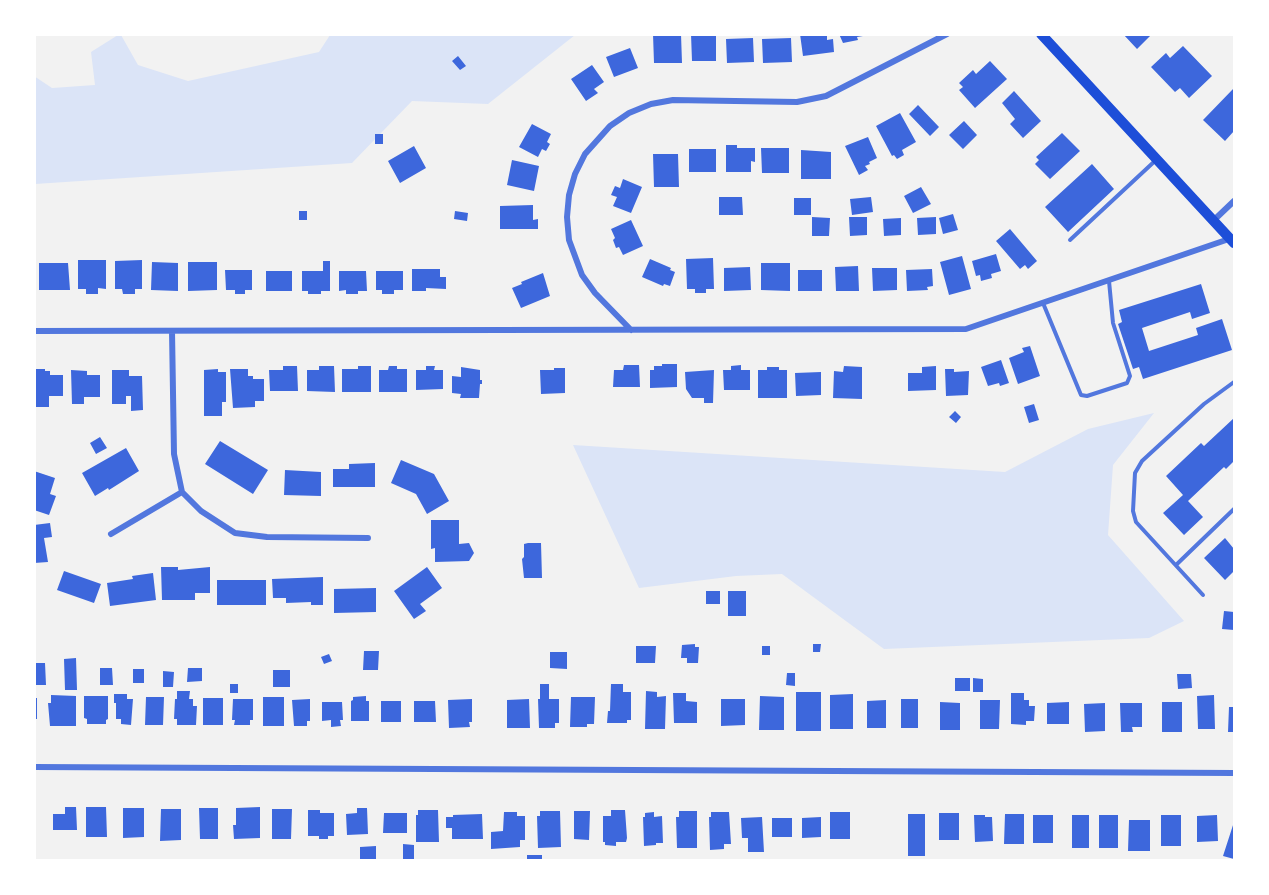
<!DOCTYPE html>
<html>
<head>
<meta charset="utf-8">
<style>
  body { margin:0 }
  #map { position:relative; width:1269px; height:895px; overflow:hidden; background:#f2f2f2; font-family:Bitter,serif }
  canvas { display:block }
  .frame { position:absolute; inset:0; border:36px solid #fff; pointer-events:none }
</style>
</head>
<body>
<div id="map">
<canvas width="1269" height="895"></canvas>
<div class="frame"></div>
</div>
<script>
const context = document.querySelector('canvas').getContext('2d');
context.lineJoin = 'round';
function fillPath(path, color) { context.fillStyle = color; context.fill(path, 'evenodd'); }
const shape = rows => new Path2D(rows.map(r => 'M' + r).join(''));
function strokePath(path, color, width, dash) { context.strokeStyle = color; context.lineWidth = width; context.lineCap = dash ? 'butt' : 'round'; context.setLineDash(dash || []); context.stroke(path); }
fillPath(shape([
  [118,35,121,35,138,65,188,81,319,52,330,35,575,35,488,104,412,101,352,163,35,184,34,76,52,88,95,85,91,52],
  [1154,413,1113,465,1108,535,1184,621,1149,638,884,649,782,574,736,576,639,588,573,445,1005,472,1088,429]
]), '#dbe4f7');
fillPath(shape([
  [653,34,681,34,682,63,654,63],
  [691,34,716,34,716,61,692,61],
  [800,34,827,34,827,40,833,39,834,52,803,56],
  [839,34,863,34,863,36,857,37,858,40,843,43],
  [1123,34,1152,34,1137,49],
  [753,38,754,62,727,63,726,39],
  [791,38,792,62,763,63,762,39],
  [1183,46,1212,76,1189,98,1180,88,1175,92,1151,67,1166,53,1170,58],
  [630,48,638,68,614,77,606,57],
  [458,56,466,66,460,70,452,61],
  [990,61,1007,79,975,108,959,90,963,87,959,83,973,70,976,74],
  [592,65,604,82,594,89,598,93,586,101,571,79],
  [1234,88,1234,131,1225,141,1203,120],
  [1014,91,1041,121,1023,138,1010,124,1015,119,1002,103],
  [918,105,939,127,930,136,909,114],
  [900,113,916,142,902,150,904,155,897,159,894,155,892,156,876,126],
  [964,121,977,135,963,149,949,135],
  [532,124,551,134,547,142,550,144,546,151,542,149,538,157,519,147],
  [1062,133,1080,151,1050,179,1035,164,1039,160,1036,157],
  [375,134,383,134,383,144,375,144],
  [868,137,877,158,869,162,870,164,865,166,868,170,859,175,845,146],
  [726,145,737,145,737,148,755,148,755,162,751,161,751,172,726,172],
  [414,146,426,168,400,183,388,161],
  [761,148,789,148,789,173,762,173],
  [689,149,716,149,716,172,689,172],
  [801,150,831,152,831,179,801,179],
  [653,154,678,154,679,187,654,187],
  [512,160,539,166,534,191,507,185],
  [1092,164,1114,189,1068,232,1045,207],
  [623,179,642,187,631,213,613,206,617,197,611,195,615,186,620,188],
  [921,187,931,204,913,213,904,196],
  [719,197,742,197,743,215,719,215],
  [871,197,873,212,852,215,850,199],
  [794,198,811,198,811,215,794,215],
  [533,205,533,220,538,219,538,229,500,229,500,206],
  [299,211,307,211,307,220,299,220],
  [455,211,468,213,467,221,454,219],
  [953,214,958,230,943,234,939,218],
  [812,217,830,218,829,236,812,236],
  [849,217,867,217,867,235,850,236],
  [936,217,936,234,918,235,917,218],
  [901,218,901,235,884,236,883,219],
  [631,220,643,246,623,255,619,247,616,248,613,240,615,238,611,229],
  [1010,229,1037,261,1028,269,1025,265,1020,269,996,241],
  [996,254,1001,271,991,274,992,278,981,281,980,275,976,276,972,261],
  [962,256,971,289,949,295,940,262],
  [713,258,714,289,706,289,706,293,695,293,695,289,687,289,686,259],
  [650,259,671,268,670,270,675,272,670,286,664,284,663,286,642,277],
  [78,260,106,260,106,289,98,288,98,294,86,294,86,289,78,289],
  [142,260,142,289,135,289,135,294,123,294,122,289,115,289,115,261],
  [323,261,330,261,330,291,321,291,321,294,308,294,308,291,302,291,302,271,323,271],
  [152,262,178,263,178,291,151,290],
  [188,262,217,262,217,290,188,291],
  [39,263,68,263,70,290,39,290],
  [761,263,790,263,790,291,761,290],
  [858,266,859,291,836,291,835,267],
  [750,267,751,290,724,291,724,268],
  [872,268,897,268,897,290,873,291],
  [412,269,440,269,440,277,446,277,446,289,426,288,426,291,412,291],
  [932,269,933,286,927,287,928,290,907,291,906,270],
  [225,270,252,270,252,290,245,290,245,294,235,294,235,290,226,290],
  [798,270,822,270,822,291,798,291],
  [266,271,292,271,292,291,266,291],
  [339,271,366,271,367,291,358,291,358,294,346,294,346,290,339,291],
  [376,271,403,271,403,290,394,290,394,294,382,294,382,290,376,290],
  [543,273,550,296,521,308,512,288,522,284,521,282],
  [1201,284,1210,313,1192,319,1190,312,1142,328,1149,351,1198,335,1196,328,1222,319,1232,350,1143,379,1139,367,1133,369,1118,324,1122,322,1119,310],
  [1030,346,1040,376,1018,384,1009,358,1024,352,1022,348],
  [1001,360,1009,383,1000,386,999,383,988,386,981,367],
  [662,364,677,364,677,387,650,388,650,370,654,370,654,366,662,366],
  [624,365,639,365,640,387,613,387,614,370,623,370],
  [741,365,741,370,750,370,750,390,724,390,723,370,731,370,731,366],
  [283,366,297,366,298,391,270,391,269,370,283,370],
  [319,366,334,366,335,392,307,391,307,370,319,370],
  [358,366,371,366,371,392,342,392,342,369,358,369],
  [389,366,397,366,397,369,407,369,407,392,379,392,379,370,388,370],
  [426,366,435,366,434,370,443,370,443,389,416,390,416,370,426,370],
  [844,366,862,367,862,399,833,398,834,371,843,372],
  [936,366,936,390,908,391,908,373,922,373,922,367],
  [461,367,480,370,480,380,482,380,482,384,480,384,479,398,460,398,461,394,452,393,452,376,461,377],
  [767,367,779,367,779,370,787,370,787,398,758,398,758,370,767,370],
  [554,368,565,368,565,393,541,394,540,370,554,370],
  [34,369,45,369,45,371,50,371,50,375,63,375,63,396,49,396,49,407,36,407],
  [218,369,218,372,226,372,226,402,222,402,222,416,204,416,204,370],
  [230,369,248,369,248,376,253,376,253,379,264,379,264,401,255,401,255,407,233,408],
  [945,369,954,369,954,372,969,371,968,395,946,396],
  [71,370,87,371,87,375,100,375,100,397,84,397,84,404,72,404],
  [112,370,129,370,129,376,142,376,143,410,131,411,131,396,126,396,126,404,112,404],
  [714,370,713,403,704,403,704,398,692,398,686,389,685,372],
  [821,372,821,395,796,396,795,373],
  [1034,404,1039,420,1029,423,1024,407],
  [955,411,961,417,956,423,949,417],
  [1234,418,1234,461,1226,469,1224,467,1188,501,1203,517,1184,535,1163,513,1183,495,1166,476,1201,443,1204,446],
  [100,437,107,448,96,454,90,443],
  [220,441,268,470,253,494,205,464],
  [126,448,139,471,109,490,108,488,95,496,82,473],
  [401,460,434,474,449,501,427,514,416,494,391,483],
  [375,463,375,487,333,487,333,469,349,469,349,464],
  [285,470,321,472,321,496,284,495],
  [34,471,55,478,50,494,56,496,49,515,34,510],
  [431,520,459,520,459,544,469,543,474,553,469,561,435,562,435,548,431,549],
  [50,523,52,537,44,538,48,562,34,563,34,525],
  [1225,538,1234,549,1234,571,1225,580,1204,558],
  [528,543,541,543,542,578,524,578,522,559,524,557,524,544],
  [161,567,178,567,178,570,210,567,210,593,195,593,195,600,162,600],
  [427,567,442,588,420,604,426,611,414,619,394,591],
  [64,571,101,584,94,603,57,590],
  [153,573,156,600,110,606,107,583,133,579,132,576],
  [323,577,323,605,311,605,311,602,286,603,286,598,273,598,272,579],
  [217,580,266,580,266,605,217,605],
  [376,588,376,612,334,613,334,589],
  [706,591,720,591,720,604,706,604],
  [728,591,746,591,746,616,728,616],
  [1224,611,1234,612,1234,630,1222,629],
  [695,644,695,647,699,647,698,663,687,663,687,658,681,658,682,645],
  [813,644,821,644,820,652,813,652],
  [636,646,656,646,655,663,636,663],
  [762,646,770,646,770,655,762,655],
  [364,651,379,651,378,670,363,670],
  [550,652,567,652,567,669,550,668],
  [329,654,332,661,324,664,321,657],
  [76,658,77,690,65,690,64,659],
  [36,663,45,663,46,685,35,685],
  [100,668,112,668,113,685,100,685],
  [188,668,202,668,202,681,187,682],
  [133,669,144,669,144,683,133,683],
  [273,670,290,670,290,687,273,687],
  [163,671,174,672,173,687,163,687],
  [787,673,795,673,795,686,786,685],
  [1177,674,1191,674,1192,688,1178,689],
  [955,678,970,678,970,691,955,691],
  [973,678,983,679,983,692,973,692],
  [230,684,238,684,238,693,230,693],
  [540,684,549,684,549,699,559,699,559,723,555,723,555,728,539,728,538,699,540,699],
  [611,684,623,684,623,692,631,692,631,720,627,720,627,723,607,723,608,711,610,711],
  [177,691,190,691,189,699,193,699,193,706,197,706,196,725,177,725,177,719,174,719,175,699,177,699],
  [646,691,657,692,657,697,666,696,665,729,645,729],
  [796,692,821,692,821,731,796,731],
  [673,693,686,693,686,701,697,702,697,723,674,723],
  [1011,693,1024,693,1024,700,1029,700,1029,706,1035,706,1034,721,1026,721,1026,725,1011,724],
  [114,694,127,694,127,699,133,699,131,725,121,724,121,719,116,719,116,703,114,703],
  [853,694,853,729,830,729,830,695],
  [51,695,76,696,76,726,50,726,48,703,51,703],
  [1214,695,1215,729,1198,729,1197,696],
  [84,696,108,696,108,719,106,720,106,724,87,724,87,719,84,718],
  [366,696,366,701,369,701,369,721,351,721,351,701,353,700,353,697],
  [760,696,784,697,784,730,759,730],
  [146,697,164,697,163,725,145,725],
  [263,697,284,697,284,726,263,726],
  [571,697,595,697,594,724,587,724,587,727,570,727],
  [34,698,37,698,37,719,34,719],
  [203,698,223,698,223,725,203,725],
  [233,699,253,699,253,720,250,720,250,725,234,725,235,720,232,720],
  [310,699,310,721,307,721,307,726,294,726,292,700],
  [472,699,472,722,469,722,470,727,449,728,448,700],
  [529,699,530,728,507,728,507,700],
  [721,699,745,699,745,725,721,726],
  [901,699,918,699,918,728,901,728],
  [886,700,886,728,867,728,867,701],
  [980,700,1000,700,999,729,980,729],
  [381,701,401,701,401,722,381,722],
  [414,701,435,701,436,722,414,722],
  [322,702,342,702,343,720,340,720,341,726,331,727,331,720,322,721],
  [940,702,960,703,960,730,940,730],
  [1069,702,1069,724,1047,724,1047,703],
  [1162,702,1182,702,1182,732,1162,732],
  [1105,703,1105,731,1085,732,1084,704],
  [1120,703,1142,703,1142,727,1132,727,1133,732,1121,732],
  [1229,707,1234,707,1234,732,1228,732],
  [65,807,76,807,77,830,53,830,53,814,65,814],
  [86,807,106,807,107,837,86,837],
  [260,807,260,838,234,839,233,825,236,825,236,808],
  [123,808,144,808,144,837,123,838],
  [199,808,218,808,218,839,200,839],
  [357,808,367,808,368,834,347,835,346,814,357,813],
  [161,809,181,809,181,840,160,841],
  [272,809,292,809,291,839,272,839],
  [308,810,320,810,320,813,334,813,334,836,328,836,328,839,319,839,319,836,308,836],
  [418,810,438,810,439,842,416,842,416,815,418,815],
  [611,810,625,810,627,838,626,842,616,842,616,846,605,845,605,842,603,842,603,816,611,816],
  [540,811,560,811,561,847,538,848,537,816,540,816],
  [574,811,590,811,589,840,574,839],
  [679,811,697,811,697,848,677,848,676,817,679,817],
  [504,812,517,812,517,816,525,816,525,840,520,840,520,847,491,849,491,832,503,831],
  [654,812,654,817,662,816,663,843,656,843,656,845,644,846,643,817,645,817,645,813],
  [711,812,729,812,731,844,724,844,724,849,710,850,709,817,711,817],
  [830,812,850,812,850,839,830,839],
  [384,813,407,813,407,833,383,833],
  [939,813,959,813,959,840,939,840],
  [482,814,483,839,452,839,452,828,446,828,446,817,453,817,453,815],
  [908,814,925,814,925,856,908,856],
  [1005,814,1024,814,1024,844,1004,844],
  [974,815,985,815,985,817,992,817,993,841,975,842],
  [1033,815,1053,815,1053,843,1033,843],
  [1072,815,1089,815,1089,848,1072,848],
  [1099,815,1118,815,1118,848,1099,848],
  [1161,815,1181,815,1181,846,1161,846],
  [1217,815,1218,841,1197,842,1197,816],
  [762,817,764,852,748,852,748,838,742,838,741,818],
  [821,817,821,837,802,838,802,818],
  [772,818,792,818,792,837,772,837],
  [1129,820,1150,820,1150,851,1128,851],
  [1234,822,1234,859,1223,856],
  [403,844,414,845,414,860,403,860],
  [376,846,376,860,360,860,360,847],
  [527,855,542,855,542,860,527,860]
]), '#3d67dc');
strokePath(shape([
  [1070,240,1156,160],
  [1043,303,1081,395,1087,396,1127,383,1130,376,1113,323,1109,281],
  [1176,565,1234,509],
  [1203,595,1136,522,1133,511,1135,473,1142,461,1204,404,1234,382]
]), '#5277de', 4);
strokePath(shape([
  [1213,221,1234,201],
  [631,330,595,293,582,275,569,240,567,217,569,195,575,174,585,154,610,126,629,113,651,104,673,100,797,102,826,96,947,34],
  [34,331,966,329,1229,239],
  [172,331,174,454,182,492,201,511,235,533,267,537,368,538],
  [111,534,182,492],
  [34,767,1234,773]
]), '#5277de', 6);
strokePath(shape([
  [1041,34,1234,243]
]), '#1d4ed8', 10);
</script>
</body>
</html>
